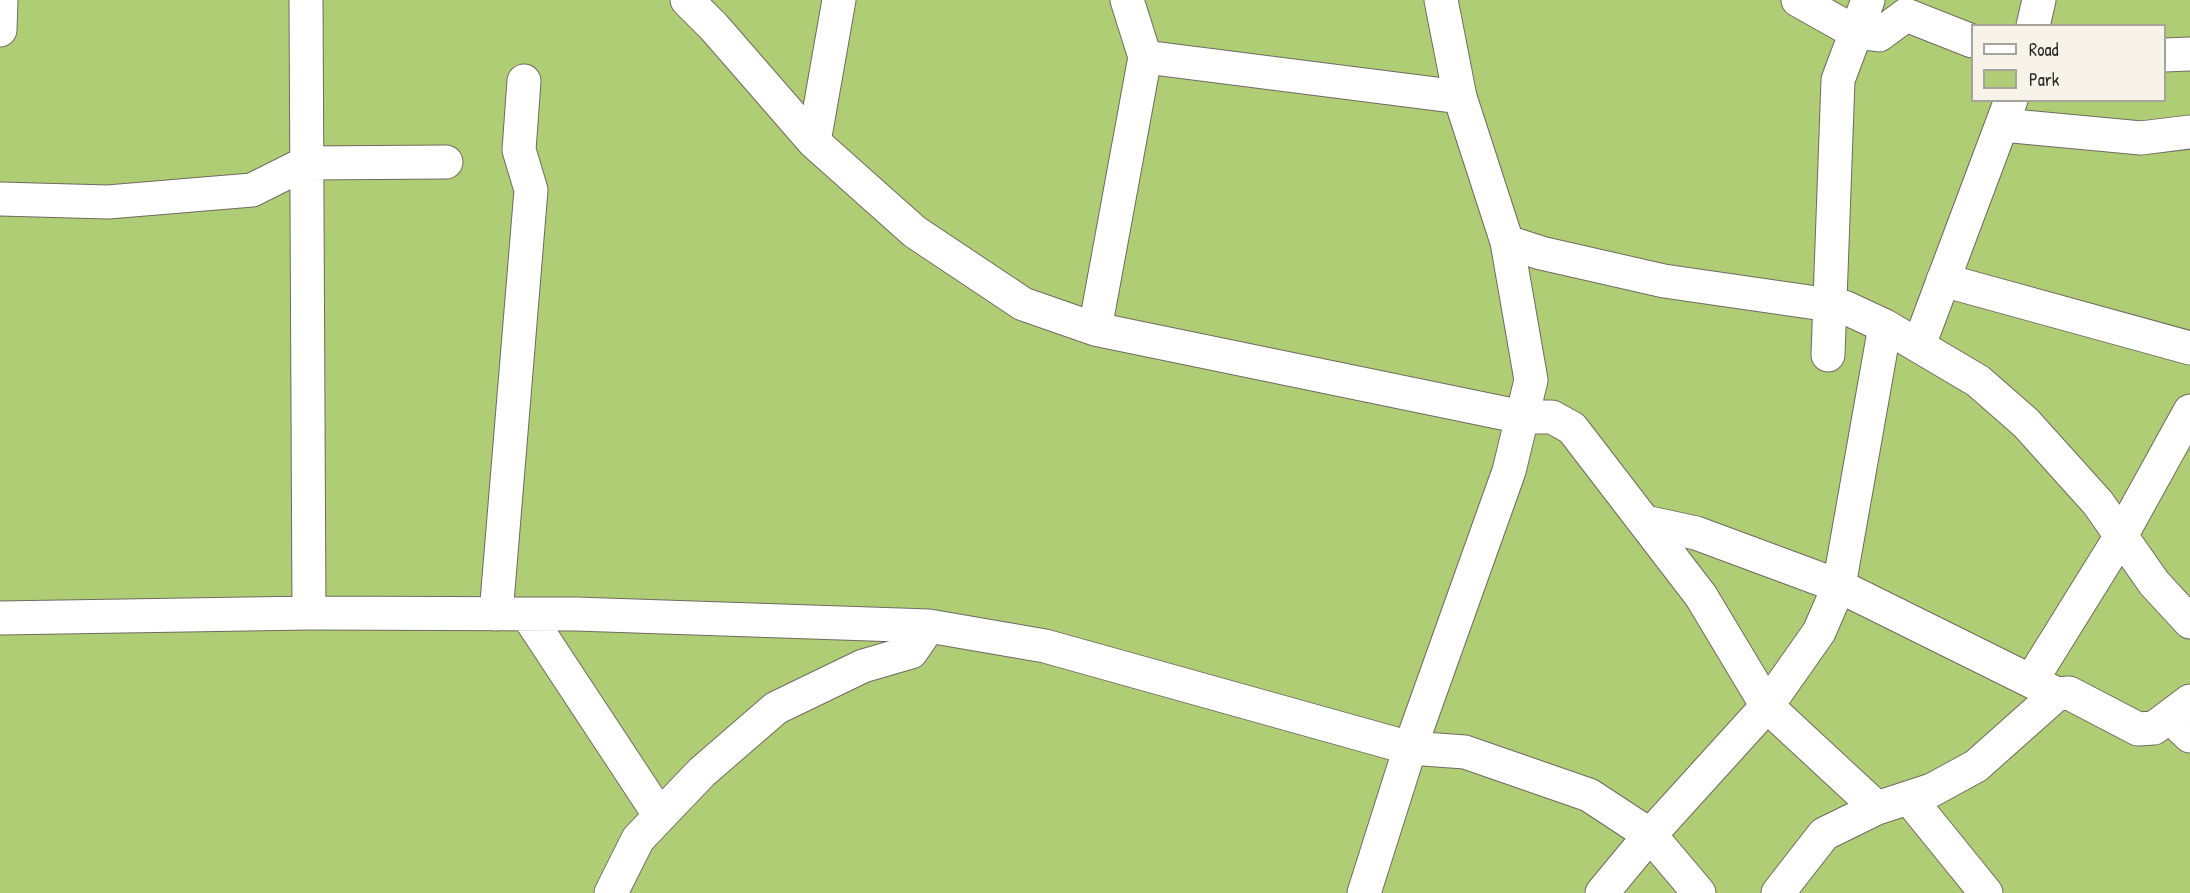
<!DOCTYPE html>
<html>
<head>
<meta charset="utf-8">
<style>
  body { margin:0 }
  #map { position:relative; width:2190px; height:893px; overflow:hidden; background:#f3dfc4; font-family:"Patrick Hand",sans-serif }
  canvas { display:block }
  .legend { position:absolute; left:1971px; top:24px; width:195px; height:78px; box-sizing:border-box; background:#f7f3e8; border:2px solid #a5a39c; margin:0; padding:8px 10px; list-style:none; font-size:18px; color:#2b2b2b }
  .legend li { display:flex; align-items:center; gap:12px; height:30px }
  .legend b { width:30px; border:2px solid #a5a39c }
</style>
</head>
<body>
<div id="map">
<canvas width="2190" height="893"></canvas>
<ul class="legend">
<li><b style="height:8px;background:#fff"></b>Road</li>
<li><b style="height:16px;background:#afcd74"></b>Park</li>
</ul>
</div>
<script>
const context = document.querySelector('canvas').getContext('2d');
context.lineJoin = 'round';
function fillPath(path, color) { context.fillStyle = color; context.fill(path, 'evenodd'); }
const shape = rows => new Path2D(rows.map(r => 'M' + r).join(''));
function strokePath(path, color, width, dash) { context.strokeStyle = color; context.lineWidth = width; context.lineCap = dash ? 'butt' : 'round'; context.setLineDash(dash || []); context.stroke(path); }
fillPath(shape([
  [0,0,2190,0,2190,893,0,893],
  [1972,26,2164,26,2164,100,1972,100]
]), '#afcd74');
const street = shape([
  [306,0,309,613],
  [687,0,714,27,814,142,915,232,1023,304,1095,329,1522,417,1552,417,1572,428,1701,596,1767,706,1877,808],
  [1798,0,1855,32,1879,35,1906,15,1972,41],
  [2033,26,2039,0],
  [0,30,1,0],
  [2164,55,2190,54],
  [1145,57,1460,97],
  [2002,125,2141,138,2190,132],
  [814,142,839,0],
  [0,199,108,202,252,190,306,163,446,162],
  [1507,242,1541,253,1664,281,1844,307,1885,326,1978,381,2026,423,2098,503,2154,583,2190,622],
  [1943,280,2190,348],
  [1095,329,1145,57,1127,0],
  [1919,345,2011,100],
  [1828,355,1838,80,1868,0],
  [1645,522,1696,533,1839,586,2057,694],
  [496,614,531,190,519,150,524,81],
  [527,614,660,816],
  [0,618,309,613,576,614,929,626,1045,646,1410,748,1465,752,1589,795,1650,835,1699,893],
  [2031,681,2121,536,2190,411],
  [2170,717,2190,736],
  [1909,798,1986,893],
  [611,893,638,839,702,772,776,708,863,666,911,652,929,626],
  [1364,893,1410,748,1509,471,1531,380,1507,242,1460,97,1441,0],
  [1602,893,1650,835,1767,706,1819,632,1839,586,1885,326],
  [1778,893,1824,834,1877,808,1932,790,1976,766,2057,694,2069,693,2138,729,2154,728,2190,701]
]);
strokePath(street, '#716a61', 35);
strokePath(street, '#fff', 33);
</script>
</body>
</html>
